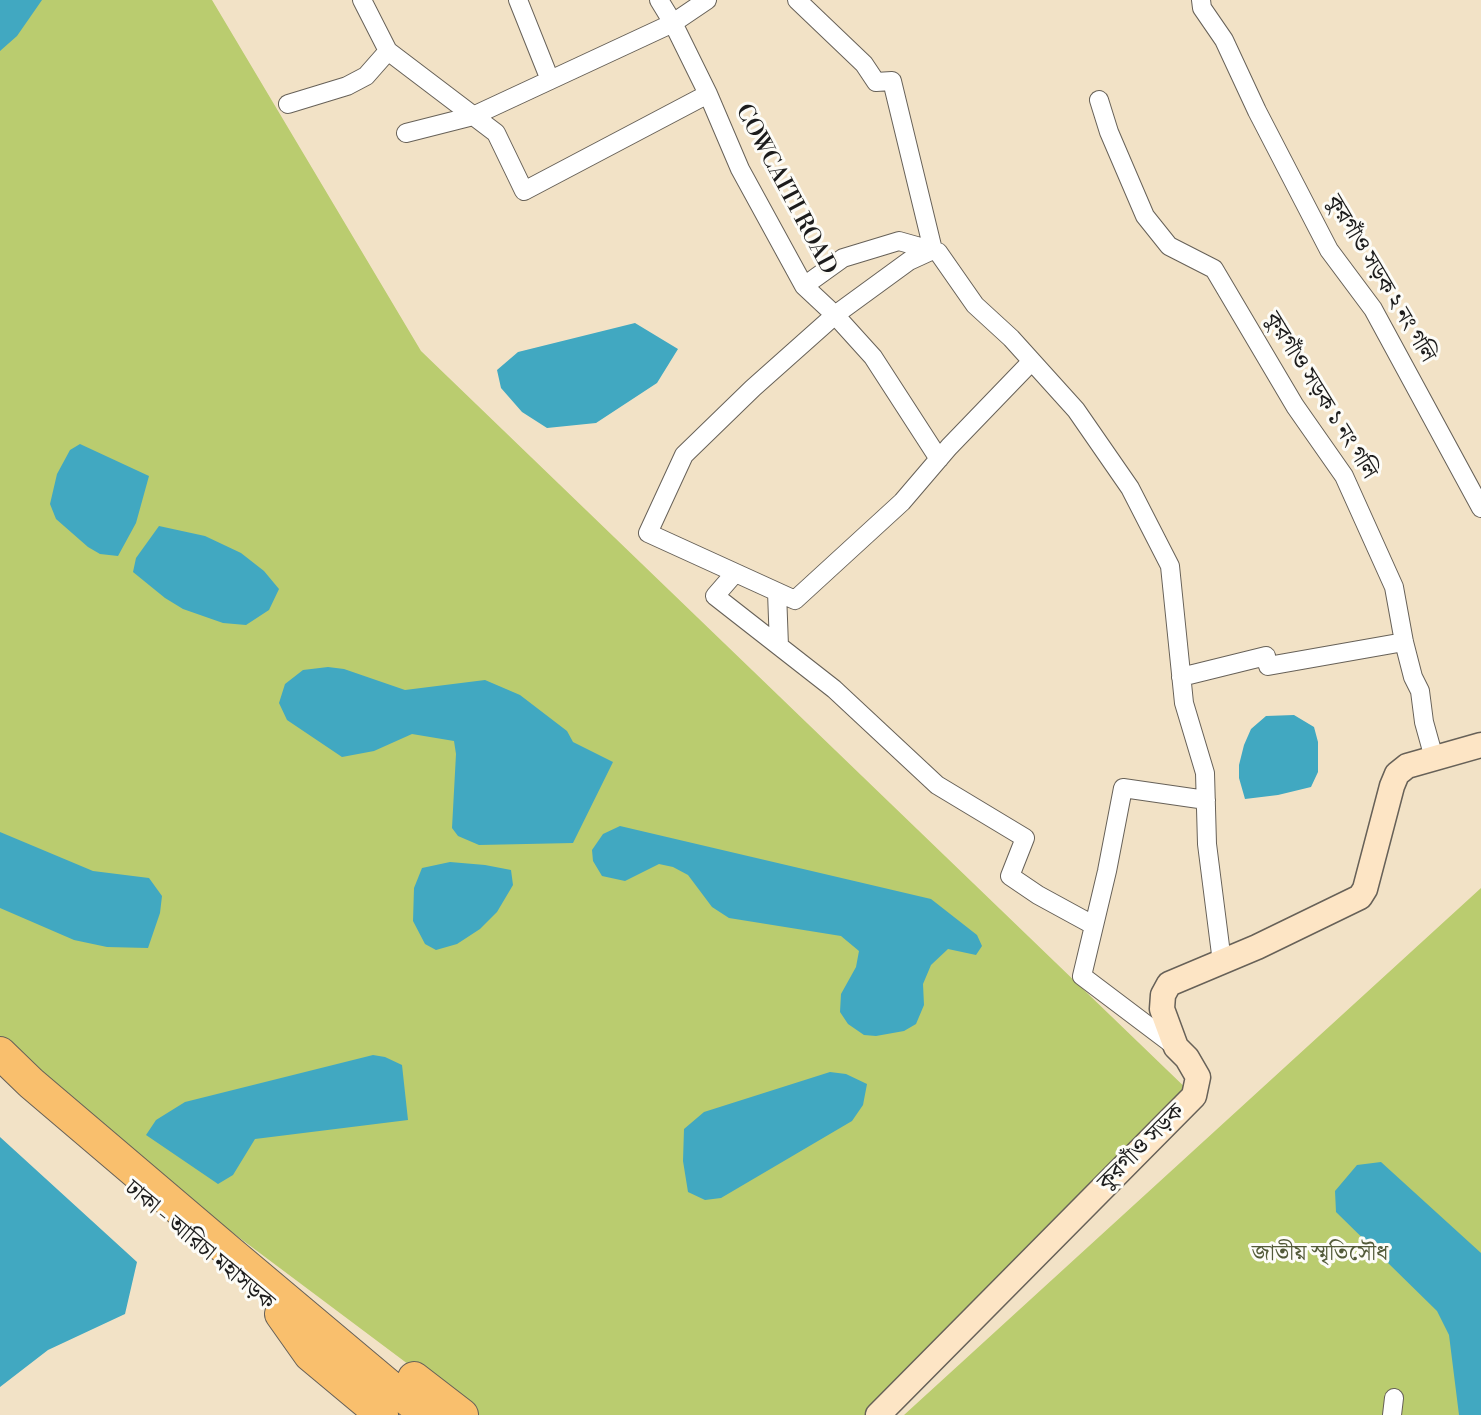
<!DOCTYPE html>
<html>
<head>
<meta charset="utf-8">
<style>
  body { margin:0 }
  canvas { display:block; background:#f2e2c6 }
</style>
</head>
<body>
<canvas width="1481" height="1415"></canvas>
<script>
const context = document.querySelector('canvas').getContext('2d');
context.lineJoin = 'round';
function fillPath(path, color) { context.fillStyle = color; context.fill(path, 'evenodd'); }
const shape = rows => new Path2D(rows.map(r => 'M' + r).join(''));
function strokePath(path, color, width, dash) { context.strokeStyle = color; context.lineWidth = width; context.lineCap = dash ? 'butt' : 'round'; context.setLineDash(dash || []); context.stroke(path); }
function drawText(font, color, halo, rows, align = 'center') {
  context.font = font + ' "Libre Bodoni","Noto Serif Bengali",serif'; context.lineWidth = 6; context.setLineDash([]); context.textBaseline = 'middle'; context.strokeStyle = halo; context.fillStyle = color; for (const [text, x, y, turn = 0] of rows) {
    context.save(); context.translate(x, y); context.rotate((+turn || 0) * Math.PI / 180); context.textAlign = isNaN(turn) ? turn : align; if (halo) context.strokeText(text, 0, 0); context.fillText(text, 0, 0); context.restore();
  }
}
fillPath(shape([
  [0,0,212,0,421,351,1194,1096,879,1415,476,1415,201,1209,0,1043],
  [1481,888,1481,1415,904,1415]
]), '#bacc6f');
fillPath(shape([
  [0,0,42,0,17,36,0,51],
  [635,323,678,349,657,383,596,423,547,428,522,412,501,388,497,370,518,352],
  [80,444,149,476,136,523,118,556,100,554,88,547,56,519,50,504,57,474,70,450],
  [159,526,205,536,241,553,264,571,279,589,269,610,246,625,223,623,183,609,165,598,133,572,136,558],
  [328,667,344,669,405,690,485,680,520,695,567,731,573,742,613,762,573,843,479,845,458,836,452,828,456,754,454,741,412,734,374,751,342,757,287,720,279,703,285,684,303,670],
  [1294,715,1314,727,1318,742,1318,772,1311,787,1278,795,1245,799,1239,778,1239,765,1244,745,1251,729,1266,716],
  [620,826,931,899,977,935,982,946,976,955,948,949,931,965,923,984,924,1005,916,1024,904,1031,876,1036,864,1035,848,1024,840,1012,841,994,856,967,859,951,841,936,729,918,712,907,688,875,673,867,659,864,625,881,602,876,593,861,592,850,603,834],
  [0,832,93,871,149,878,162,896,160,913,148,948,107,947,74,940,0,908],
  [450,862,485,865,511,870,513,885,497,912,480,929,457,944,436,950,425,944,413,921,414,888,422,868],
  [373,1055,385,1057,402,1065,408,1120,255,1139,233,1175,218,1184,146,1135,156,1120,185,1102],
  [830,1072,846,1074,867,1084,863,1105,852,1121,721,1198,705,1200,688,1192,683,1161,684,1129,704,1112],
  [0,1137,137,1262,125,1314,48,1350,0,1387],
  [1381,1162,1481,1253,1481,1415,1459,1415,1449,1335,1437,1311,1336,1212,1335,1191,1357,1165]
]), '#41a8c1');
const street = shape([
  [518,0,550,80],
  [659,0,673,23,708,94],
  [797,0,864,64,876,82,892,81,933,250,909,261,835,315,753,388,684,455,648,533,795,600,902,502,949,447,1031,362],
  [1201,0,1202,8,1224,40,1257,111,1329,250,1373,309,1481,508],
  [388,51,496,133,524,191,708,94,740,169,804,286,835,315,873,357,939,459],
  [1099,100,1109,132,1145,216,1169,246,1214,269,1295,406,1344,476,1394,587,1404,642,1413,677,1420,691,1424,722,1434,758],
  [288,104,347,86,366,76,388,51,362,0],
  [406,133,473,116,673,23,707,0],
  [804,286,843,258,899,241,938,252,975,305,1011,338,1076,410,1130,488,1170,566,1184,703,1205,773,1207,844,1222,962],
  [735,573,715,596,834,689,937,785,1025,838,1010,876,1038,895,1093,925],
  [777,592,779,646],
  [1181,677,1266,656,1268,666,1404,642],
  [1176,1047,1082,976,1107,871,1123,788,1206,800],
  [1392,1415,1394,1398]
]);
const secondary = shape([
  [878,1415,1194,1096,1198,1077,1187,1058,1176,1047,1162,1009,1163,995,1169,984,1257,947,1360,897,1365,889,1392,786,1397,774,1407,766,1481,745]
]);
const highway = shape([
  [0,1053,31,1083,232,1254,388,1385,428,1415],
  [281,1314,310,1355,382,1415],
  [414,1378,462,1415]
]);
strokePath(street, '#676158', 20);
strokePath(secondary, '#676158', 27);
strokePath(highway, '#676158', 34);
strokePath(street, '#fff', 18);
strokePath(secondary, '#fde5c5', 24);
strokePath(highway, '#f9bf6d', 32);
drawText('23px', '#1c1c1c', '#fdfcf7', [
  ["COWCAITI ROAD",785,190,62],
  ["কুরগাঁও সড়ক ২ নং গলি",1380,279,59],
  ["কুরগাঁও সড়ক ১ নং গলি",1320,396,58],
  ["কুরগাঁও সড়ক",1142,1148,-45],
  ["ঢাকা - আরিচা মহাসড়ক",199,1246,40]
]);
drawText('23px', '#535a39', '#fdfcf7', [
  ["জাতীয় স্মৃতিসৌধ",1320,1254]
]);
</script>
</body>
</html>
